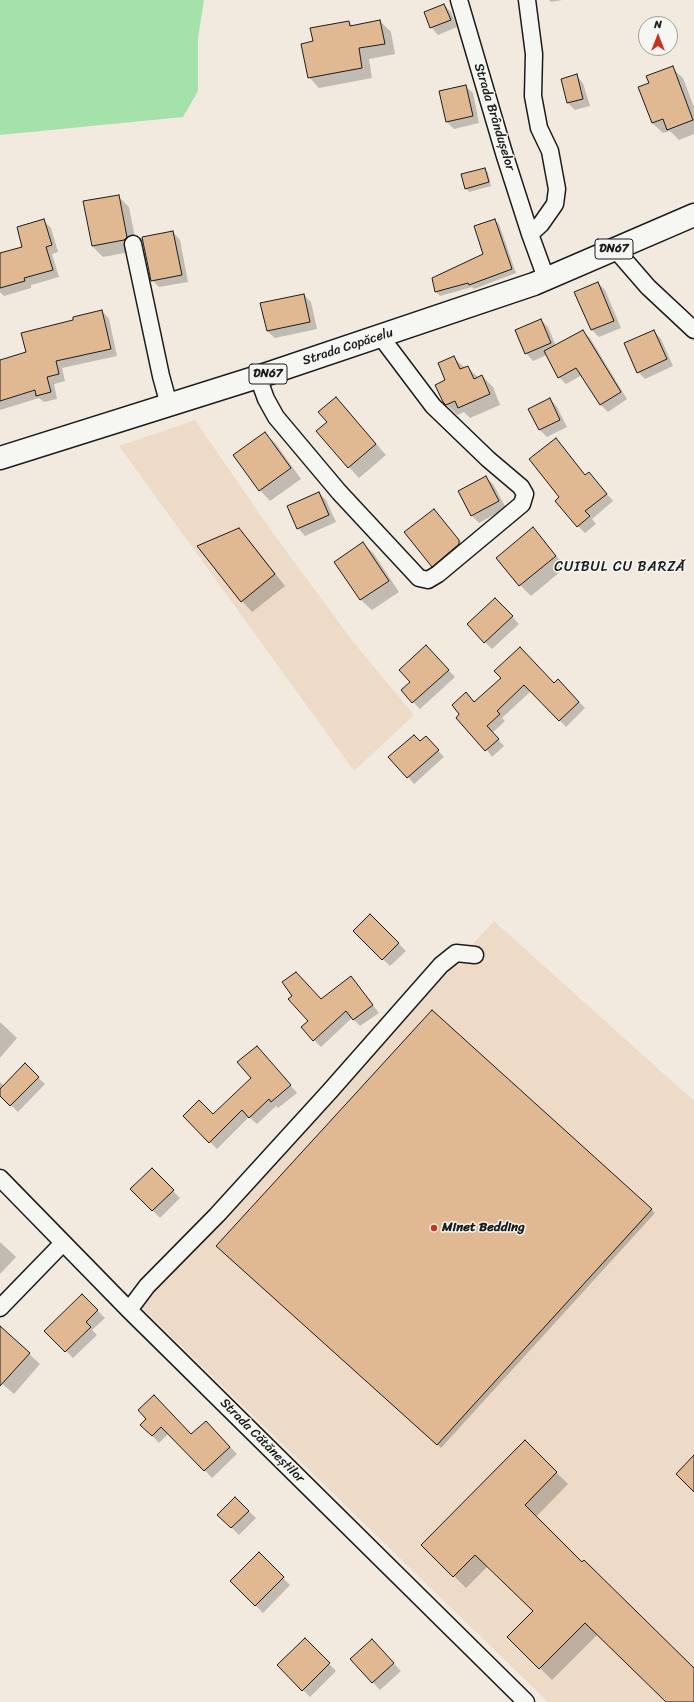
<!DOCTYPE html>
<html>
<head>
<meta charset="utf-8">
<style>
  body { margin:0 }
  #map { position:relative; width:694px; height:1702px; overflow:hidden; background:#f2eadf; font-family:Sriracha,sans-serif }
  canvas { display:block }
  .north { position:absolute; left:638px; top:16px; width:40px; height:40px; box-sizing:border-box; background:#f6f6f2; border:1px solid #9f9f9c; border-radius:50%; rotate:0deg; font-size:11px; font-weight:700; line-height:16px; text-align:center; color:#1c1c1c }
  .north::after { content:''; display:block; margin:auto; width:14px; height:18px; background:#c8321e; clip-path:polygon(50% 0,100% 100%,50% 72%,0 100%) }
</style>
</head>
<body>
<div id="map">
<canvas width="694" height="1702"></canvas>
<div class="north">N</div>
</div>
<script>
const context = document.querySelector('canvas').getContext('2d');
context.lineJoin = 'round';
function fillPath(path, color) { context.fillStyle = color; context.fill(path, 'evenodd'); }
const shape = rows => new Path2D(rows.map(r => 'M' + r).join(''));
function strokePath(path, color, width, dash) { context.strokeStyle = color; context.lineWidth = width; context.lineCap = dash ? 'butt' : 'round'; context.setLineDash(dash || []); context.stroke(path); }
function drawText(font, color, halo, rows, align = 'center') {
  context.font = font + ' Sriracha,sans-serif'; context.lineWidth = 3; context.setLineDash([]); context.textBaseline = 'middle'; context.strokeStyle = halo; context.fillStyle = color; for (const [text, x, y, turn = 0] of rows) {
    context.save(); context.translate(x, y); context.rotate((+turn || 0) * Math.PI / 180); context.textAlign = isNaN(turn) ? turn : align; if (halo) context.strokeText(text, 0, 0); context.fillText(text, 0, 0); context.restore();
  }
}
fillPath(shape([
  [195,420,270,529,351,639,414,715,354,771,119,446],
  [494,921,694,1101,694,1702,548,1702,139,1305]
]), '#eddbc8');
fillPath(shape([
  [0,0,204,0,198,38,198,91,183,117,0,135]
]), '#a4e2aa');
fillPath(shape([
  [549,0,562,0,551,2],
  [444,5,451,12,457,27,438,35,431,27],
  [380,21,391,32,395,54,369,59,372,78,319,88,309,77,314,42,349,22,353,27],
  [672,68,683,78,694,107,694,134,679,140,670,131,663,133,652,123,650,83],
  [576,75,583,83,590,106,575,110,568,103,562,79],
  [465,86,473,93,479,123,454,129,447,122],
  [485,169,488,173,491,186,469,192,466,188],
  [118,196,129,207,137,248,135,251,103,257,92,246],
  [494,220,499,224,516,273,474,289,472,287,440,296,436,292,485,255],
  [44,221,51,228,58,252,52,254,59,277,31,285,31,288,4,296,0,292,0,254,24,248],
  [173,232,180,240,188,282,159,287,152,280],
  [598,283,605,290,621,328,599,337,592,330,576,292],
  [304,295,311,302,317,329,275,338,267,331],
  [102,311,109,319,117,356,62,368,65,381,54,384,57,399,44,402,39,398,0,410,0,362,27,353,75,321],
  [541,320,548,327,556,346,582,331,590,338,627,399,608,412,601,405,582,375,566,384,559,377,547,355,533,361,526,353],
  [654,331,661,339,673,366,645,379,638,372],
  [453,357,465,368,467,367,479,378,482,376,493,387,500,405,470,418,464,412,457,415,446,404,447,381],
  [336,398,386,455,359,478,349,467],
  [550,399,557,407,567,427,547,437,540,430],
  [265,433,276,444,301,479,270,501,260,490],
  [586,476,596,481,613,501,592,519,596,524,585,533,578,526],
  [485,477,493,484,506,508,479,523,472,516,459,491],
  [319,493,326,500,336,522,305,536,298,528],
  [433,510,471,554,443,576,433,566],
  [238,529,249,540,285,586,252,612,242,601],
  [533,529,566,567,531,596,520,585],
  [363,543,374,554,399,592,372,610,361,600,335,562],
  [502,606,519,624,492,649,485,642],
  [426,646,455,677,420,709,413,702,411,682],
  [502,678,554,684,558,680,585,708,566,727,531,691,502,718,505,721,492,733,504,746,492,757,461,715,466,694,475,702],
  [420,742,432,744,444,757,414,784,408,777],
  [370,915,406,951,390,966,354,931],
  [351,978,379,1013,360,1026,352,1018,321,1047,314,1040,310,1021,321,1000],
  [432,1011,655,1213,441,1448,221,1249],
  [0,1022,17,1038,0,1058],
  [264,1054,297,1093,278,1108,276,1106,257,1124,249,1117,217,1149,184,1116,213,1115,252,1078],
  [25,1065,45,1084,18,1112,0,1095,0,1082,4,1086],
  [152,1170,180,1198,160,1218,132,1189],
  [0,1242,16,1257,0,1274],
  [82,1295,105,1318,92,1330,97,1335,73,1358,46,1331],
  [3,1330,40,1364,14,1394,0,1382,0,1333],
  [148,1419,192,1436,206,1422,237,1454,212,1478,169,1433,159,1443,142,1425],
  [525,1442,568,1484,536,1517,694,1670,694,1702,667,1702,598,1634,552,1680,509,1637,534,1611,488,1566,466,1588,423,1545],
  [235,1498,256,1518,239,1535,219,1515],
  [259,1554,290,1585,263,1613,231,1581],
  [305,1640,336,1671,310,1697,278,1665],
  [379,1647,401,1671,380,1690,351,1659]
]), '#0003');
const building = shape([
  [444,4,451,20,430,28,424,12,444,4],
  [380,20,385,44,359,48,362,68,308,78,301,44,313,41,310,28,349,21,350,26,380,20],
  [673,66,693,120,667,130,663,119,652,123,638,87,649,83,646,76,673,66],
  [577,74,583,99,567,103,561,79,577,74],
  [466,85,473,116,446,122,439,91,466,85],
  [485,168,489,182,465,189,461,174,485,168],
  [119,195,127,237,124,240,92,246,83,201,119,195],
  [44,219,52,245,46,247,53,270,24,278,25,281,0,288,0,253,22,247,17,227,44,219],
  [495,219,512,269,469,285,468,283,435,292,432,278,483,254,474,226,495,219],
  [173,231,182,275,151,281,142,237,173,231],
  [598,282,614,321,591,330,574,292,598,282],
  [304,294,310,322,267,331,260,303,304,294],
  [102,310,111,349,56,361,59,374,47,377,51,392,36,396,35,390,0,401,0,360,26,352,21,333,73,320,73,317,102,310],
  [541,319,551,343,525,354,515,330,541,319],
  [583,330,621,392,600,405,576,368,558,378,544,351,583,330],
  [654,330,667,359,637,373,624,343,654,330],
  [454,356,460,369,468,366,474,379,482,375,490,394,458,408,455,401,446,405,443,402,435,385,445,380,438,363,454,356],
  [336,397,376,444,348,468,316,431,327,422,318,412,336,397],
  [550,398,560,420,539,430,528,409,550,398],
  [265,432,291,468,259,491,233,455,265,432],
  [556,438,585,475,589,472,607,494,585,511,590,516,577,527,555,501,559,497,529,459,556,438],
  [486,476,499,501,471,516,458,491,486,476],
  [319,492,329,515,297,529,287,506,319,492],
  [434,509,459,540,459,544,432,567,404,532,434,509],
  [533,527,556,556,519,586,496,558,533,527],
  [239,528,275,574,241,602,197,546,239,528],
  [363,542,389,581,360,600,334,562,363,542],
  [495,598,513,616,484,643,467,624,495,598],
  [426,645,449,670,412,703,401,690,410,682,399,670,426,645],
  [520,647,554,683,558,679,579,702,559,721,524,685,497,711,500,714,487,726,499,739,485,751,456,718,459,714,452,705,466,692,474,702,501,678,494,671,520,647],
  [414,735,420,741,426,736,439,750,407,778,388,757,414,735],
  [370,914,399,943,382,960,353,931,370,914],
  [296,972,321,999,351,976,373,1005,353,1020,346,1011,313,1041,301,1027,308,1021,288,999,292,996,282,982,296,972],
  [432,1010,652,1209,437,1445,216,1246,432,1010],
  [257,1046,291,1085,271,1102,269,1099,249,1118,242,1110,209,1143,183,1116,199,1100,213,1114,251,1078,237,1062,257,1046],
  [25,1063,39,1077,10,1106,0,1096,0,1089,25,1063],
  [152,1168,174,1190,152,1211,130,1189,152,1168],
  [82,1294,98,1310,86,1322,91,1327,65,1352,44,1331,82,1294],
  [0,1326,30,1353,0,1386,0,1326],
  [154,1395,191,1434,206,1421,230,1447,204,1471,161,1427,152,1436,140,1425,146,1419,138,1410,154,1395],
  [525,1440,557,1472,525,1505,582,1562,584,1560,694,1668,694,1702,666,1702,585,1623,539,1669,507,1637,533,1611,475,1555,453,1577,421,1545,525,1440],
  [694,1455,694,1492,676,1474,694,1455],
  [235,1497,249,1511,231,1528,217,1515,235,1497],
  [259,1552,284,1577,255,1606,230,1581,259,1552],
  [305,1638,330,1663,302,1691,277,1665,305,1638],
  [372,1639,394,1663,372,1683,350,1659,372,1639]
]);
fillPath(building, '#e0b891');
strokePath(building, '#1c1c1c', 1);
const minor = shape([
  [459,0,504,153,530,234,546,278],
  [527,0,534,54,533,96,539,128,550,151,557,189,555,204,541,224,530,234],
  [133,244,161,376,169,405],
  [615,249,648,287,694,330],
  [258,377,266,399,276,417,339,492,419,578,428,580,438,574,522,504,525,494,521,487,488,459,433,406,381,337],
  [0,1178,129,1310,526,1702],
  [0,1308,63,1243],
  [129,1310,147,1286,217,1215,330,1091,441,965,456,953,475,955]
]);
const primary = shape([
  [0,458,267,374,534,284,694,215]
]);
strokePath(minor, '#1c1c1c', 19);
strokePath(primary, '#1c1c1c', 25);
strokePath(minor, '#f6f6f2', 16);
strokePath(primary, '#f6f6f2', 22);
for (const [x, y, r, color] of [
  [434,1228,4,"#c8321e"]
]) { const dot = new Path2D(); dot.arc(x, y, r, 0, 2 * Math.PI); context.fillStyle = color; context.fill(dot); strokePath(dot, '#f6f6f2', 1.5); }
for (const [x, y, w] of [
  [614,249,38],
  [268,374,38]
]) { const box = new Path2D(); box.roundRect(x - w / 2, y - 10, w, 20, 3); context.fillStyle = '#f6f6f2'; context.fill(box); strokePath(box, '#1c1c1c', 1); }
drawText('bold 12px', '#1c1c1c', null, [
  ["DN67",614,249],
  ["DN67",268,374]
]);
drawText('13px', '#1c1c1c', '#f6f6f2', [
  ["Strada Brândușelor",494,117,73],
  ["Strada Copăcelu",348,347,-18],
  ["Strada Cătăneștilor",262,1441,45]
]);
drawText('bold 13px', '#1c1c1c', '#f6f6f2', [
  ["Minet Bedding",442,1228]
], 'left');
context.letterSpacing = '1px';
drawText('14px', '#1c1c1c', '#f6f6f2', [
  ["CUIBUL CU BARZĂ",620,567]
]);
context.letterSpacing = '0px';
</script>
</body>
</html>
